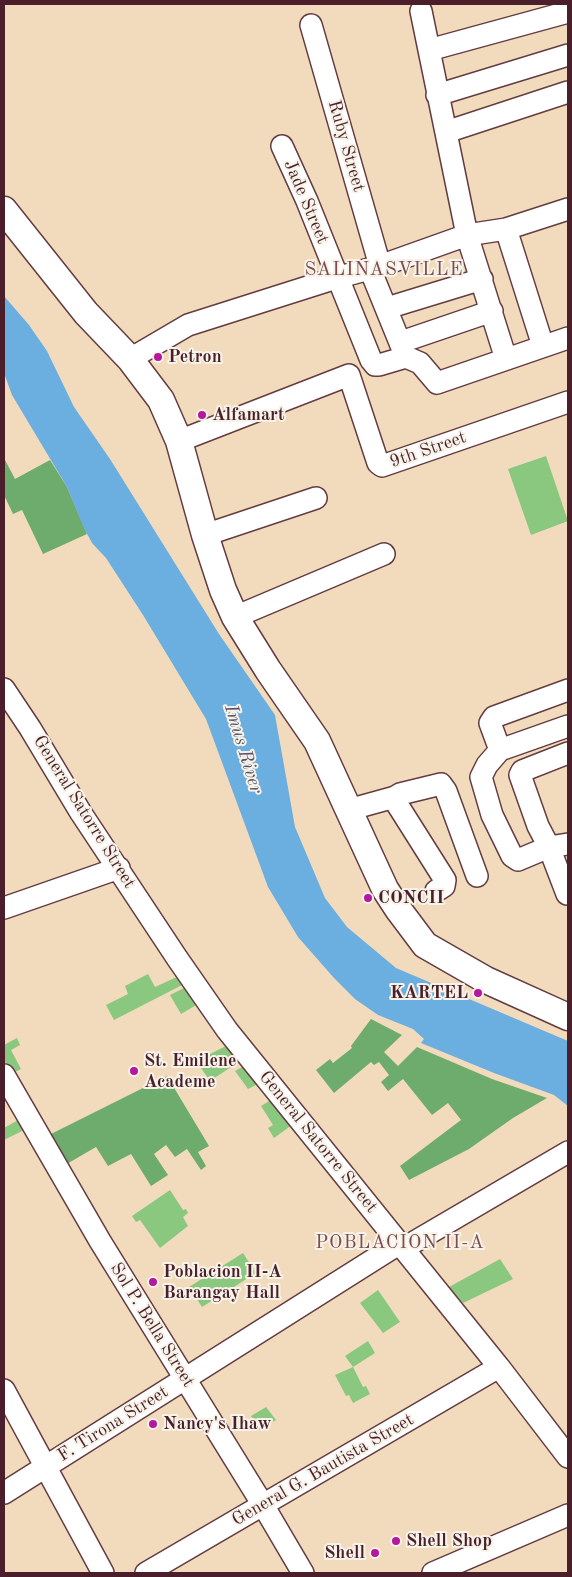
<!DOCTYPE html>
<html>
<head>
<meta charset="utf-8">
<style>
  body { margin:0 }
  #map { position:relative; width:572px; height:1577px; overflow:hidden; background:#f2dbbc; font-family:"Old Standard TT",serif }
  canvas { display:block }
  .frame { position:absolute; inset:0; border:5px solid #4a1f2b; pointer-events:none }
</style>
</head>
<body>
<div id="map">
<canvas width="572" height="1577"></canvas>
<div class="frame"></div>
</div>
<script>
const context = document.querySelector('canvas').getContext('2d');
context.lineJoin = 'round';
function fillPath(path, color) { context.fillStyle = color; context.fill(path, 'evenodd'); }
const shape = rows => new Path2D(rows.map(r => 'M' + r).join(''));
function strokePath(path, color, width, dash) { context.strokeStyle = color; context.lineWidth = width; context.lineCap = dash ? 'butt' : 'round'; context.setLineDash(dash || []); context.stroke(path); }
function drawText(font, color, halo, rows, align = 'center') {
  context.font = font + ' "Old Standard TT",serif'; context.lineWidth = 4; context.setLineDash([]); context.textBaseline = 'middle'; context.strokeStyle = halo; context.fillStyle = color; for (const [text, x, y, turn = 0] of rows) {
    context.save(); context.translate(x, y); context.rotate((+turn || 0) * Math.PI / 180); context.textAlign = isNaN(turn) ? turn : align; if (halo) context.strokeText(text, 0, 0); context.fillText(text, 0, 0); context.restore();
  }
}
fillPath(shape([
  [546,456,568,521,531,535,508,469],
  [148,974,155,987,179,976,184,984,114,1020,106,1005,128,994,125,986],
  [186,987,198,1004,181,1014,170,995],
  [17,1038,20,1045,11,1050,21,1069,11,1074,4,1060,4,1045],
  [228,1045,240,1061,210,1081,196,1061],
  [244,1066,258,1084,248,1089,235,1071],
  [271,1100,292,1125,274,1138,268,1128,273,1125,261,1106],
  [20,1119,26,1129,4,1140,4,1128],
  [170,1190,183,1210,186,1209,188,1213,183,1217,188,1226,160,1248,140,1220,136,1222,132,1216],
  [243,1253,256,1273,202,1307,189,1287],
  [500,1259,513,1279,463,1303,449,1287],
  [378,1290,400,1322,383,1333,360,1303],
  [368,1341,375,1353,353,1367,363,1387,366,1386,370,1394,353,1403,349,1395,346,1396,335,1375,353,1367,345,1356],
  [266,1407,276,1420,259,1430,251,1416]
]), '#89c87e');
fillPath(shape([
  [4,458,15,479,50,460,67,487,87,534,43,554,22,510,13,514,4,495],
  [371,1019,402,1035,384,1052,398,1066,417,1047,492,1079,547,1098,513,1118,469,1149,409,1180,400,1166,461,1120,448,1103,432,1115,403,1079,388,1091,381,1082,389,1075,379,1062,374,1065,371,1062,334,1093,316,1070,330,1059,333,1063,352,1048,351,1046],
  [167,1076,209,1146,198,1152,206,1166,201,1170,187,1149,175,1157,166,1145,154,1154,168,1175,151,1186,131,1154,108,1166,96,1147,65,1165,49,1135]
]), '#6eac6d');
fillPath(shape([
  [4,296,29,325,47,351,74,407,110,459,219,634,275,715,295,827,325,898,347,927,396,968,568,1041,568,1106,554,1095,494,1073,421,1043,424,1039,413,1029,378,1015,355,999,334,978,298,937,268,887,206,719,143,615,106,558,92,543,84,528,67,487,12,395,4,373]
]), '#6baee0');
const minor = shape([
  [421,11,467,235,506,359],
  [311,25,380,266],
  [429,50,568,12],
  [437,95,568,55],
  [446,132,568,92],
  [282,146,307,201,371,360,375,365,379,365,406,357],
  [506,229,543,346],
  [370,269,405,355],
  [387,308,482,279],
  [401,342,492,311],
  [406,357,420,363,437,383,568,338],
  [130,359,188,325,336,278,380,266,467,235,506,229,568,209],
  [179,441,349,375,378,463,382,466,568,402],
  [205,535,316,498],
  [235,617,384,554],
  [4,689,30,728,81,813,177,958,227,1030,499,1367,568,1457],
  [500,750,568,726],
  [568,753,522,771,520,775,538,826,549,847,568,844],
  [348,810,395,797],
  [436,891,444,886,445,880,397,804,395,797,400,794,441,784,446,791,477,876],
  [567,894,549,847,518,860,512,856,492,815,481,777,487,765,500,750,490,723,494,717,568,690],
  [4,908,119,868],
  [4,1075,100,1241,263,1505,303,1573],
  [404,1248,568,1152],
  [4,1390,103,1573],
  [4,1493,400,1243],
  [146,1573,499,1367],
  [433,1573,568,1515]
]);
const major = shape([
  [4,210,86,313,130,359,161,400,179,441,205,535,223,590,235,617,268,670,317,741,385,889,398,909,425,945,486,980,568,1017]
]);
strokePath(minor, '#633b41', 24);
strokePath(major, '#633b41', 29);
strokePath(minor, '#fff', 21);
strokePath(major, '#fff', 26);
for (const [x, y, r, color] of [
  [158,357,5,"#b5179e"],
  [202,415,5,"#b5179e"],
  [368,898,5,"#b5179e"],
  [478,993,5,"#b5179e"],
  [134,1071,5,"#b5179e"],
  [153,1282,5,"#b5179e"],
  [153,1424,5,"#b5179e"],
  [396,1541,5,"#b5179e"],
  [375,1553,5,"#b5179e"]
]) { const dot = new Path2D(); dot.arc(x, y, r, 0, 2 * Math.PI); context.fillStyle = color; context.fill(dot); strokePath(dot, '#f7f3e8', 2); }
drawText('18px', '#4a1f2b', '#f7f3e8', [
  ["Ruby Street",346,146,74],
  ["Jade Street",306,202,67],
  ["9th Street",428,450,-19],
  ["General Satorre Street",84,812,58],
  ["General Satorre Street",318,1142,51],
  ["Sol P. Bella Street",152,1325,58],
  ["F. Tirona Street",113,1424,-32],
  ["General G. Bautista Street",323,1470,-30]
]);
drawText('bold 18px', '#4a1f2b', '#f7f3e8', [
  ["Petron",168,357],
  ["Alfamart",212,415],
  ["CONCII",378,898],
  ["KARTEL",468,993,"right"],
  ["St. Emilene",144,1061],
  ["Academe",144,1082],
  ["Poblacion II-A",163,1272],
  ["Barangay Hall",163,1293],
  ["Nancy's Ihaw",163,1424],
  ["Shell Shop",406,1541],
  ["Shell",365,1553,"right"]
], 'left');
context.letterSpacing = '1px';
drawText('19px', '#7e4b50', '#f7f3e8', [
  ["SALINASVILLE",384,270],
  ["POBLACION II-A",400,1243]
]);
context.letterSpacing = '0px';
drawText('italic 19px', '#56516a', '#f7f3e8', [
  ["Imus River",243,749,73]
]);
</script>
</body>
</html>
